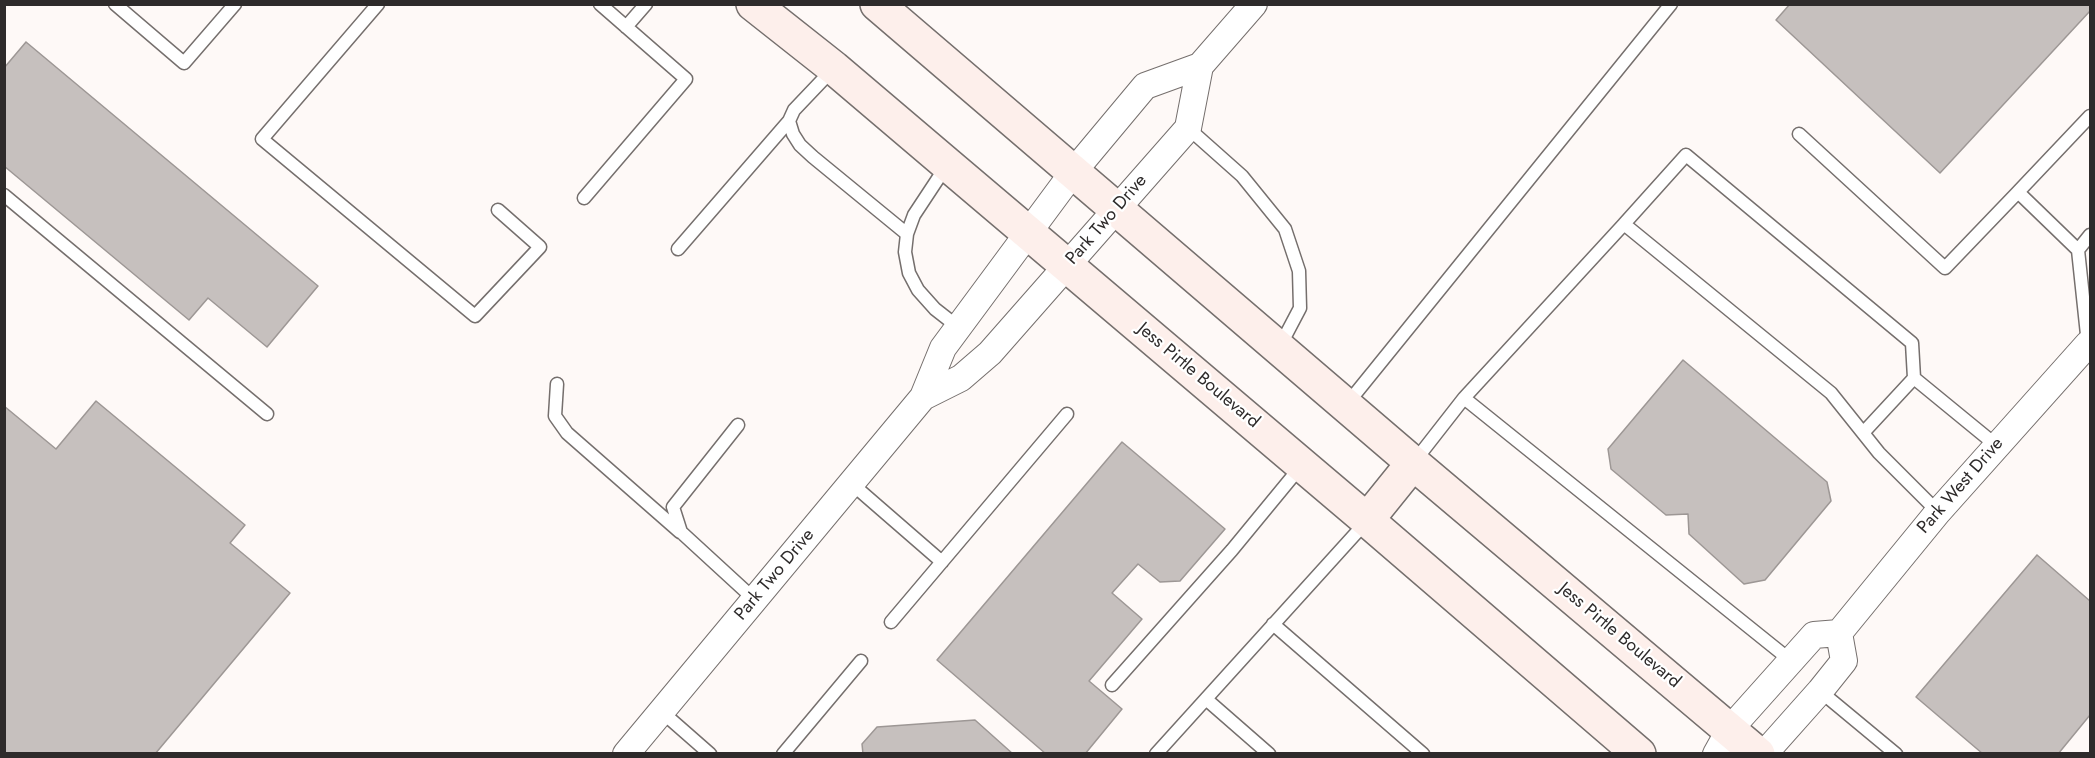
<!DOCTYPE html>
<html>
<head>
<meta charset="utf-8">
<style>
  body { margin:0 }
  #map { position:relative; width:2095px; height:758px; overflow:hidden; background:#fef9f7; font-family:Jost,sans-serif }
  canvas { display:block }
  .frame { position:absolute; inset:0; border:6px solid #2e2b2b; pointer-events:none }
</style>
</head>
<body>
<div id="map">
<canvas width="2095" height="758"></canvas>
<div class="frame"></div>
</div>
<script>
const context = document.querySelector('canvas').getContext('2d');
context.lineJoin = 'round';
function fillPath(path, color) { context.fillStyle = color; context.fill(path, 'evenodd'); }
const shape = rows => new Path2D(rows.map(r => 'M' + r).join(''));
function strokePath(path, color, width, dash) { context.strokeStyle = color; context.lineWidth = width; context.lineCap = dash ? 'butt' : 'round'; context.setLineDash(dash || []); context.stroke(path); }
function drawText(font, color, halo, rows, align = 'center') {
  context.font = font + ' Jost,sans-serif'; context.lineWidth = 4.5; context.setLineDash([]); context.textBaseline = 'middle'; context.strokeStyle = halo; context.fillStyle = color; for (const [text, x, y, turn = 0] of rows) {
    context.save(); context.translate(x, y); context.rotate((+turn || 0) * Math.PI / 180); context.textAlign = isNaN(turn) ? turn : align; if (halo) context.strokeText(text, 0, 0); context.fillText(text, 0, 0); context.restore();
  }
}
const building = shape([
  [1790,4,2090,4,2090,11,1940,173,1776,20,1790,4],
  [26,42,318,286,267,347,208,298,189,320,4,166,4,68,26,42],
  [1683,360,1827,482,1831,501,1765,580,1744,584,1689,534,1688,514,1666,515,1611,469,1608,449,1683,360],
  [96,401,245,525,230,543,290,593,155,754,4,754,4,406,56,449,96,401],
  [1122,442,1225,529,1180,581,1160,582,1138,564,1112,593,1142,619,1089,681,1122,709,1085,754,1046,754,937,660,1122,442],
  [2037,555,2090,601,2090,715,2058,754,1983,754,1916,697,2037,555],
  [975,720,1013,754,863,754,862,744,877,727,975,720]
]);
fillPath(building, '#c6c0be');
strokePath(building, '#9d9795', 1.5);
const lane = shape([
  [115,4,184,63,235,4],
  [378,4,262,139,475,316,540,247,498,210],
  [626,27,646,4],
  [833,69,794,110,789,121,793,134,800,145,813,157,907,234],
  [2090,116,2018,192,2078,250,2088,344,2090,344],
  [1188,128,1242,176,1285,229,1299,271,1300,308,1280,346],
  [1799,134,1945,268,2018,192],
  [947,165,914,215,907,234,905,252,909,273,918,290,935,309,958,327],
  [4,195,267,414],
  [584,198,686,79,600,4],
  [1624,224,1686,155,1912,343,1914,378],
  [678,249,789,121],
  [2078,250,2090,235],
  [557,384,555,416,567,433,680,532],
  [1464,398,1624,224,1831,393,1879,453,1938,512],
  [1347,404,1671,4],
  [738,425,673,507,681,532,754,599],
  [1863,433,1914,378,1997,446],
  [1414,462,1464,398,1790,660],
  [851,483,942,562],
  [891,622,1067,414],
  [1273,624,1423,754],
  [1112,685,1232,550,1302,465],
  [1820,691,1896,754],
  [1206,699,1269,754],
  [661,711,710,754],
  [783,754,861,661],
  [1156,754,1367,521]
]);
const street = shape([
  [923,397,961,378,990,353,1188,128,1200,66],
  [626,754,923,397,943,348,1074,171,1145,86,1200,66,1254,4],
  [1716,754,1730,729,1814,635,1839,633,1938,512,2088,344],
  [1764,754,1820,691,1844,661,1839,633]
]);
const secondary = shape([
  [753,4,834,68,947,164,1367,520,1639,754],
  [877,4,1413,463,1758,754],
  [1367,520,1413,463]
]);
strokePath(lane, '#756f6d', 15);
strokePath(street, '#756f6d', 28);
strokePath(secondary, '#756f6d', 36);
strokePath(lane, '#fff', 12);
strokePath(street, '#fff', 26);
strokePath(secondary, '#fdefeb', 33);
drawText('18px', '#2e2b2b', '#fff', [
  ["Park Two Drive",1107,220,-49],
  ["Jess Pirtle Boulevard",1198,376,40],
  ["Park West Drive",1961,486,-49],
  ["Park Two Drive",775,575,-50],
  ["Jess Pirtle Boulevard",1619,636,40]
]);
</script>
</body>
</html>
